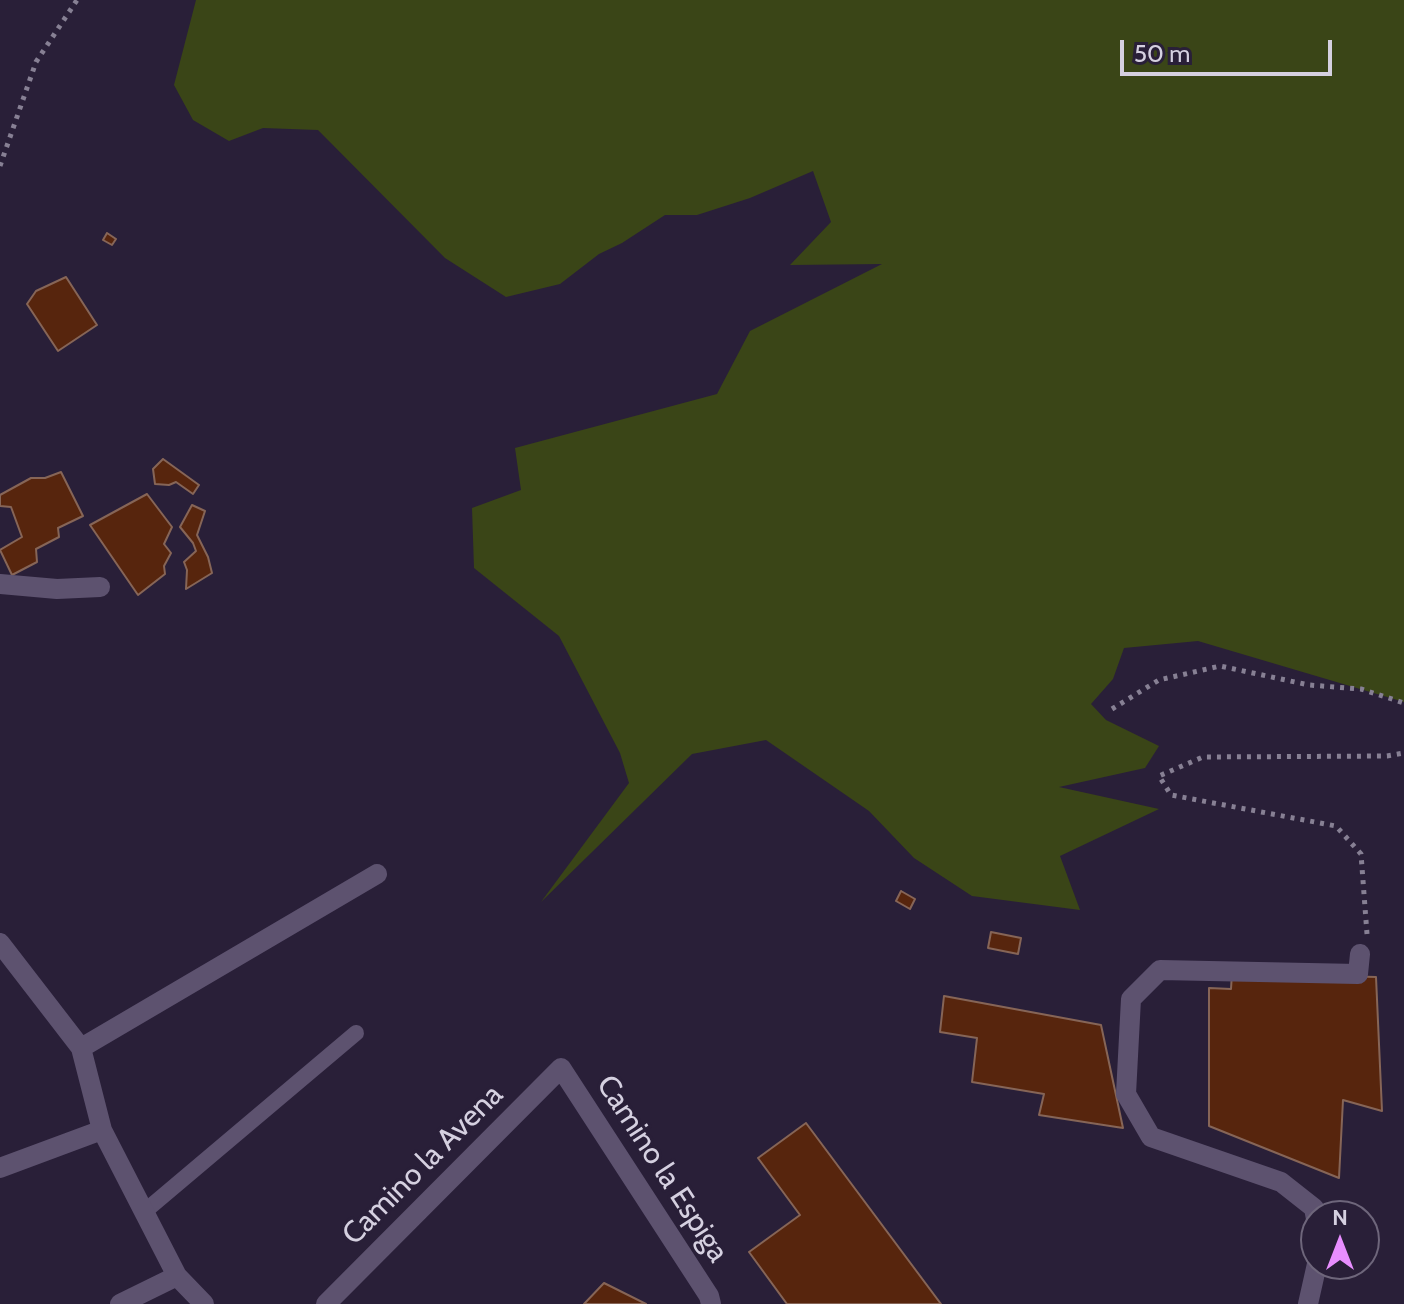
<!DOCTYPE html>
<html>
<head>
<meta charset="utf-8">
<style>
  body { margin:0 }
  #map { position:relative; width:1404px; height:1304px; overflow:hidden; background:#291f38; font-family:Cabin,sans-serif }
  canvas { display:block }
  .north { position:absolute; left:1300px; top:1200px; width:80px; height:80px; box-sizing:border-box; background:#291f38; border:2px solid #6e667b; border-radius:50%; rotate:0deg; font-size:22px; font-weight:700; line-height:32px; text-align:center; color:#d5d0e0 }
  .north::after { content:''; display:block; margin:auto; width:28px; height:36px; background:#e88eff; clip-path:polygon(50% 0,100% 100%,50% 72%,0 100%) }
  .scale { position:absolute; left:1120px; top:40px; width:212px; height:36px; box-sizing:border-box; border:4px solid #d5d0e0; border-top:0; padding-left:10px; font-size:24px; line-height:28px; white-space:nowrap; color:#d5d0e0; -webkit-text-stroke:6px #291f38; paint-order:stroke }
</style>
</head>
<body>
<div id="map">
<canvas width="1404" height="1304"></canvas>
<div class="north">N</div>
<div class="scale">50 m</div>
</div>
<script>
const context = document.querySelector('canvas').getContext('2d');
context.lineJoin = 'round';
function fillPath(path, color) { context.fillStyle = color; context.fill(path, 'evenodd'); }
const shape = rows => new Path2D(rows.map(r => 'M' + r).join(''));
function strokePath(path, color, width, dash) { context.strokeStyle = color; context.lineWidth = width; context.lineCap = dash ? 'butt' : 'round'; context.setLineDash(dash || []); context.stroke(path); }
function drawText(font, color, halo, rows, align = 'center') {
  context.font = font + ' Cabin,sans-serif'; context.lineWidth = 6; context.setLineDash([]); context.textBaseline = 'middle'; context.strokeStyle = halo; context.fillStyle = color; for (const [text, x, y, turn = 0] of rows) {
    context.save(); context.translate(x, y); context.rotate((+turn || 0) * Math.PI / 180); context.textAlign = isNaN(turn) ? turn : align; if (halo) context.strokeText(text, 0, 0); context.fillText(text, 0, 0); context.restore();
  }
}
fillPath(shape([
  [196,0,1404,0,1404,702,1198,641,1124,648,1113,679,1091,704,1106,720,1159,746,1145,768,1059,787,1159,809,1060,856,1080,910,972,896,914,858,869,811,766,740,692,754,541,902,629,783,620,753,559,636,474,568,472,508,521,490,515,448,717,394,750,331,882,264,790,265,831,222,813,171,750,198,697,215,665,215,622,243,599,254,560,284,506,297,445,258,318,130,263,128,229,141,193,120,174,85]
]), '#3a4517');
const building = shape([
  [107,233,116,239,112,245,103,240,107,233],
  [66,277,97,325,58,351,27,304,36,291,66,277],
  [163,459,199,485,193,494,176,482,169,485,155,484,153,469,163,459],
  [61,472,83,516,58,528,59,537,36,549,37,562,12,575,0,550,22,537,11,507,0,506,0,495,31,478,45,478,61,472],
  [147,494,172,527,164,544,171,553,164,566,165,574,138,595,90,525,147,494],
  [192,505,205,511,197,535,208,557,212,573,186,589,187,570,184,562,196,551,193,543,180,527,192,505],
  [901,891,915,899,910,909,896,901,901,891],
  [991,932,1021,938,1018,954,988,948,991,932],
  [1232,973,1376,977,1382,1111,1343,1100,1339,1178,1209,1126,1209,988,1231,989,1232,973],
  [944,996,1101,1025,1123,1128,1039,1115,1044,1094,972,1082,977,1038,940,1032,944,996],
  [806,1123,941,1304,787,1304,749,1252,800,1215,758,1158,806,1123],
  [604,1283,646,1304,584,1304,604,1283]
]);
fillPath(building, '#57250d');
strokePath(building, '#866557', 2);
strokePath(shape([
  [0,166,36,62,77,0],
  [1112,709,1159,680,1220,666,1309,685,1361,689,1404,703],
  [1367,934,1361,854,1336,826,1171,795,1159,776,1203,757,1387,756,1404,753]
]), '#878094', 5, [4, 6]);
strokePath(shape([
  [144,1212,356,1033]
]), '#5d526f', 16);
strokePath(shape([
  [0,584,57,589,100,587],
  [0,943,81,1048,102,1130,177,1276,204,1304],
  [81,1048,377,874],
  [0,1168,102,1130],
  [1316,1219,1314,1208,1281,1182,1151,1137,1126,1094,1131,999,1160,970,1358,974,1360,954],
  [120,1304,177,1276],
  [326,1304,561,1068,709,1296,711,1304],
  [1308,1304,1317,1264]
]), '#5d526f', 20);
drawText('30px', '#d5d0e0', '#291f38', [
  ["Camino la Avena",423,1165,-45],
  ["Camino la Espiga",662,1169,57]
]);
</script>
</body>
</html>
